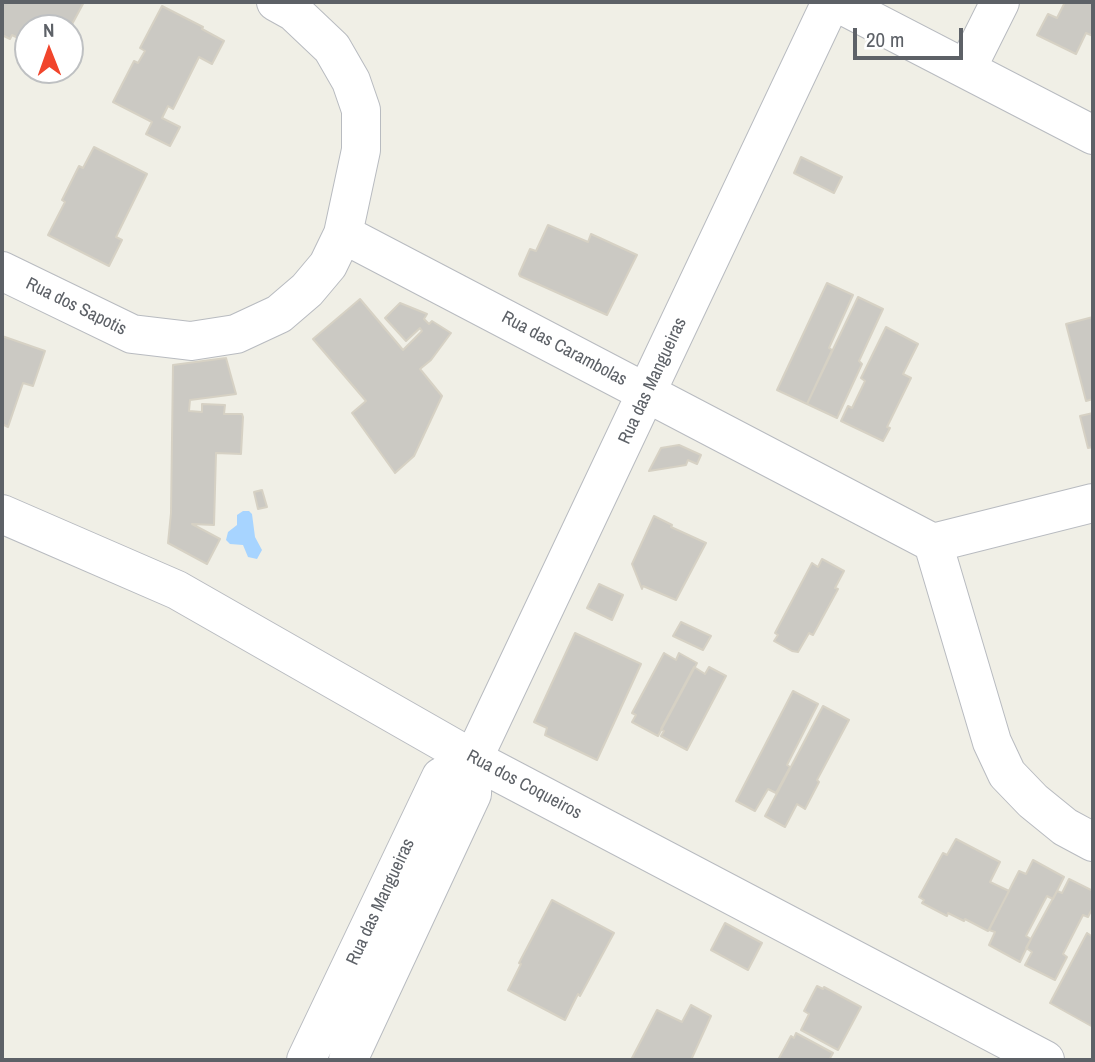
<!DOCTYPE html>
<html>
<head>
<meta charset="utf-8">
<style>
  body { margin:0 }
  #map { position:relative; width:1095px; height:1062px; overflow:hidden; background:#f0efe6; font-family:"Archivo Narrow",sans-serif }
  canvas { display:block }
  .frame { position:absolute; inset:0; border:4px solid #5d6167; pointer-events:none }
  .north { position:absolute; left:14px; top:14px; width:70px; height:70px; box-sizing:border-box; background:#fff; border:2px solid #bec0c2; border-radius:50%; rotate:359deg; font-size:19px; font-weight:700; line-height:28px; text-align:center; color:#5d6167 }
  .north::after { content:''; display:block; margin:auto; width:24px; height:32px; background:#f1452c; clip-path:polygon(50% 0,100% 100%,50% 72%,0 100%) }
  .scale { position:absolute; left:853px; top:28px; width:110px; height:32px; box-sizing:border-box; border:4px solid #5d6167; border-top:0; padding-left:9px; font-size:21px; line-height:24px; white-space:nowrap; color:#5d6167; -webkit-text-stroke:5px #fff; paint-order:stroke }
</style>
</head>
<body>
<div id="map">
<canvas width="1095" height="1062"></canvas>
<div class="frame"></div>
<div class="north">N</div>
<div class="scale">20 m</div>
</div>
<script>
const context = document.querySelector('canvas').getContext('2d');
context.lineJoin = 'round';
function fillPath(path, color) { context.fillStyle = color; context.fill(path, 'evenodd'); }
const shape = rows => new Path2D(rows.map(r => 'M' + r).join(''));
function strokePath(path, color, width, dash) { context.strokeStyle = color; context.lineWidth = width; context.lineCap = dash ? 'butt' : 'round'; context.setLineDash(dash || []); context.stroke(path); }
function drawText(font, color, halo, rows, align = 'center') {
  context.font = font + ' "Archivo Narrow",sans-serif'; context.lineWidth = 6; context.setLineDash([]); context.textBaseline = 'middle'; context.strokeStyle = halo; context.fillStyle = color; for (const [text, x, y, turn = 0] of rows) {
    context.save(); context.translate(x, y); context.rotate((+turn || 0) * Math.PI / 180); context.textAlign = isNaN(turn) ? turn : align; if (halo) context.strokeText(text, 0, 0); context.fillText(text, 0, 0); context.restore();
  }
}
fillPath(shape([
  [243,511,249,511,252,514,255,537,262,550,257,559,248,557,243,545,230,544,226,540,228,532,237,525,237,515]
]), '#a7d4ff');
const building = shape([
  [4,2,84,2,70,28,28,28,28,43,12,35,10,39,2,35,2,7,4,2],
  [1065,2,1093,2,1093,36,1086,33,1076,54,1037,35,1048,14,1057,18,1065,2],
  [162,6,203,27,202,29,224,41,212,64,199,57,173,109,168,106,162,118,180,127,170,146,146,134,152,122,113,102,134,61,138,63,145,51,140,48,162,6],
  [94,147,147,174,116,237,122,240,109,266,48,235,65,202,62,200,79,166,83,168,94,147],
  [801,157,842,177,834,193,794,173,801,157],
  [548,225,588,242,591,234,637,255,607,315,520,276,519,274,530,249,536,251,548,225],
  [827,283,853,295,829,348,832,350,807,404,777,390,827,283],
  [858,297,883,309,859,361,862,364,837,418,807,404,858,297],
  [360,299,403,350,422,331,420,328,406,341,385,318,400,303,427,314,424,319,429,324,432,321,451,333,431,360,420,369,442,396,414,456,395,473,352,413,366,401,313,339,360,299],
  [1093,317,1093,399,1086,401,1066,324,1093,317],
  [886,327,918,344,903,374,911,378,887,427,890,428,883,441,841,421,848,406,852,408,865,381,861,378,886,327],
  [2,336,45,351,33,386,23,383,8,427,2,424,2,336],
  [226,358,236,394,190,400,189,411,202,412,202,404,225,405,224,414,242,414,243,417,241,454,216,453,214,525,192,524,220,539,207,564,168,543,171,513,173,365,226,358],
  [1093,413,1093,447,1088,448,1080,416,1093,413],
  [679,445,701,455,697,464,688,460,686,465,649,471,661,448,679,445],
  [262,490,267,507,258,509,254,492,262,490],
  [654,516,672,525,671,527,706,543,676,600,643,586,642,589,632,564,654,516],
  [822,559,844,571,835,588,838,589,813,635,809,633,798,652,792,651,774,641,778,635,775,633,812,563,818,567,822,559],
  [599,584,623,595,612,620,587,608,599,584],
  [681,622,711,636,703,650,673,636,681,622],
  [575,633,641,664,597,760,545,735,547,728,534,722,575,633],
  [664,653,676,660,679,653,697,663,658,736,632,722,636,715,632,713,664,653],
  [694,667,705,674,709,667,726,676,687,750,661,736,664,731,661,729,694,667],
  [793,691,818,704,787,765,790,767,776,793,768,789,755,811,736,801,793,691],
  [823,706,849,720,817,780,819,782,805,809,797,804,785,827,765,816,823,706],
  [956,839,1000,862,990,882,1009,891,988,931,965,919,964,921,948,913,947,916,922,903,924,900,919,897,943,853,947,855,956,839],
  [1033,860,1064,877,1053,899,1047,896,1026,936,1031,939,1020,962,989,945,995,932,989,930,1019,871,1026,874,1033,860],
  [1069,879,1093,891,1093,907,1088,917,1083,915,1063,954,1067,957,1055,980,1025,965,1032,952,1026,948,1057,891,1062,893,1069,879],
  [552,900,614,933,580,996,578,994,565,1020,508,990,521,964,519,963,552,900],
  [725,923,762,943,748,970,711,950,725,923],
  [1087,933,1093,937,1093,1027,1050,1003,1087,933],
  [817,986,823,989,824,987,861,1007,838,1050,801,1030,809,1014,804,1011,817,986],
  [691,1005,711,1016,691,1060,631,1060,657,1010,682,1022,691,1005],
  [796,1033,833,1053,829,1060,778,1060,791,1036,794,1038,796,1033]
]);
fillPath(building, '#cbc9c3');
strokePath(building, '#d6d1c4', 2);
const minor = shape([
  [836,2,1093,135],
  [967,68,1000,2],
  [343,234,933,543,1093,503],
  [2,271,132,334,191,341,236,334,279,314,307,290,328,265,343,234,361,150,361,110,351,81,332,48,294,12,276,2],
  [2,514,177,590,473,759,1045,1060],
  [933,543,992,742,1007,774,1033,801,1065,827,1093,842],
  [306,1060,441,777,473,759],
  [348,1060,472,794,473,759,831,2]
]);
strokePath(minor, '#b8bbc0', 40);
strokePath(minor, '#fff', 38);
drawText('18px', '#5d6167', '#fff', [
  ["Rua dos Sapotis",76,307,26],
  ["Rua das Carambolas",564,349,28],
  ["Rua das Mangueiras",653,381,-65],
  ["Rua dos Coqueiros",524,785,28],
  ["Rua das Mangueiras",381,902,-65]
]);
</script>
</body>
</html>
